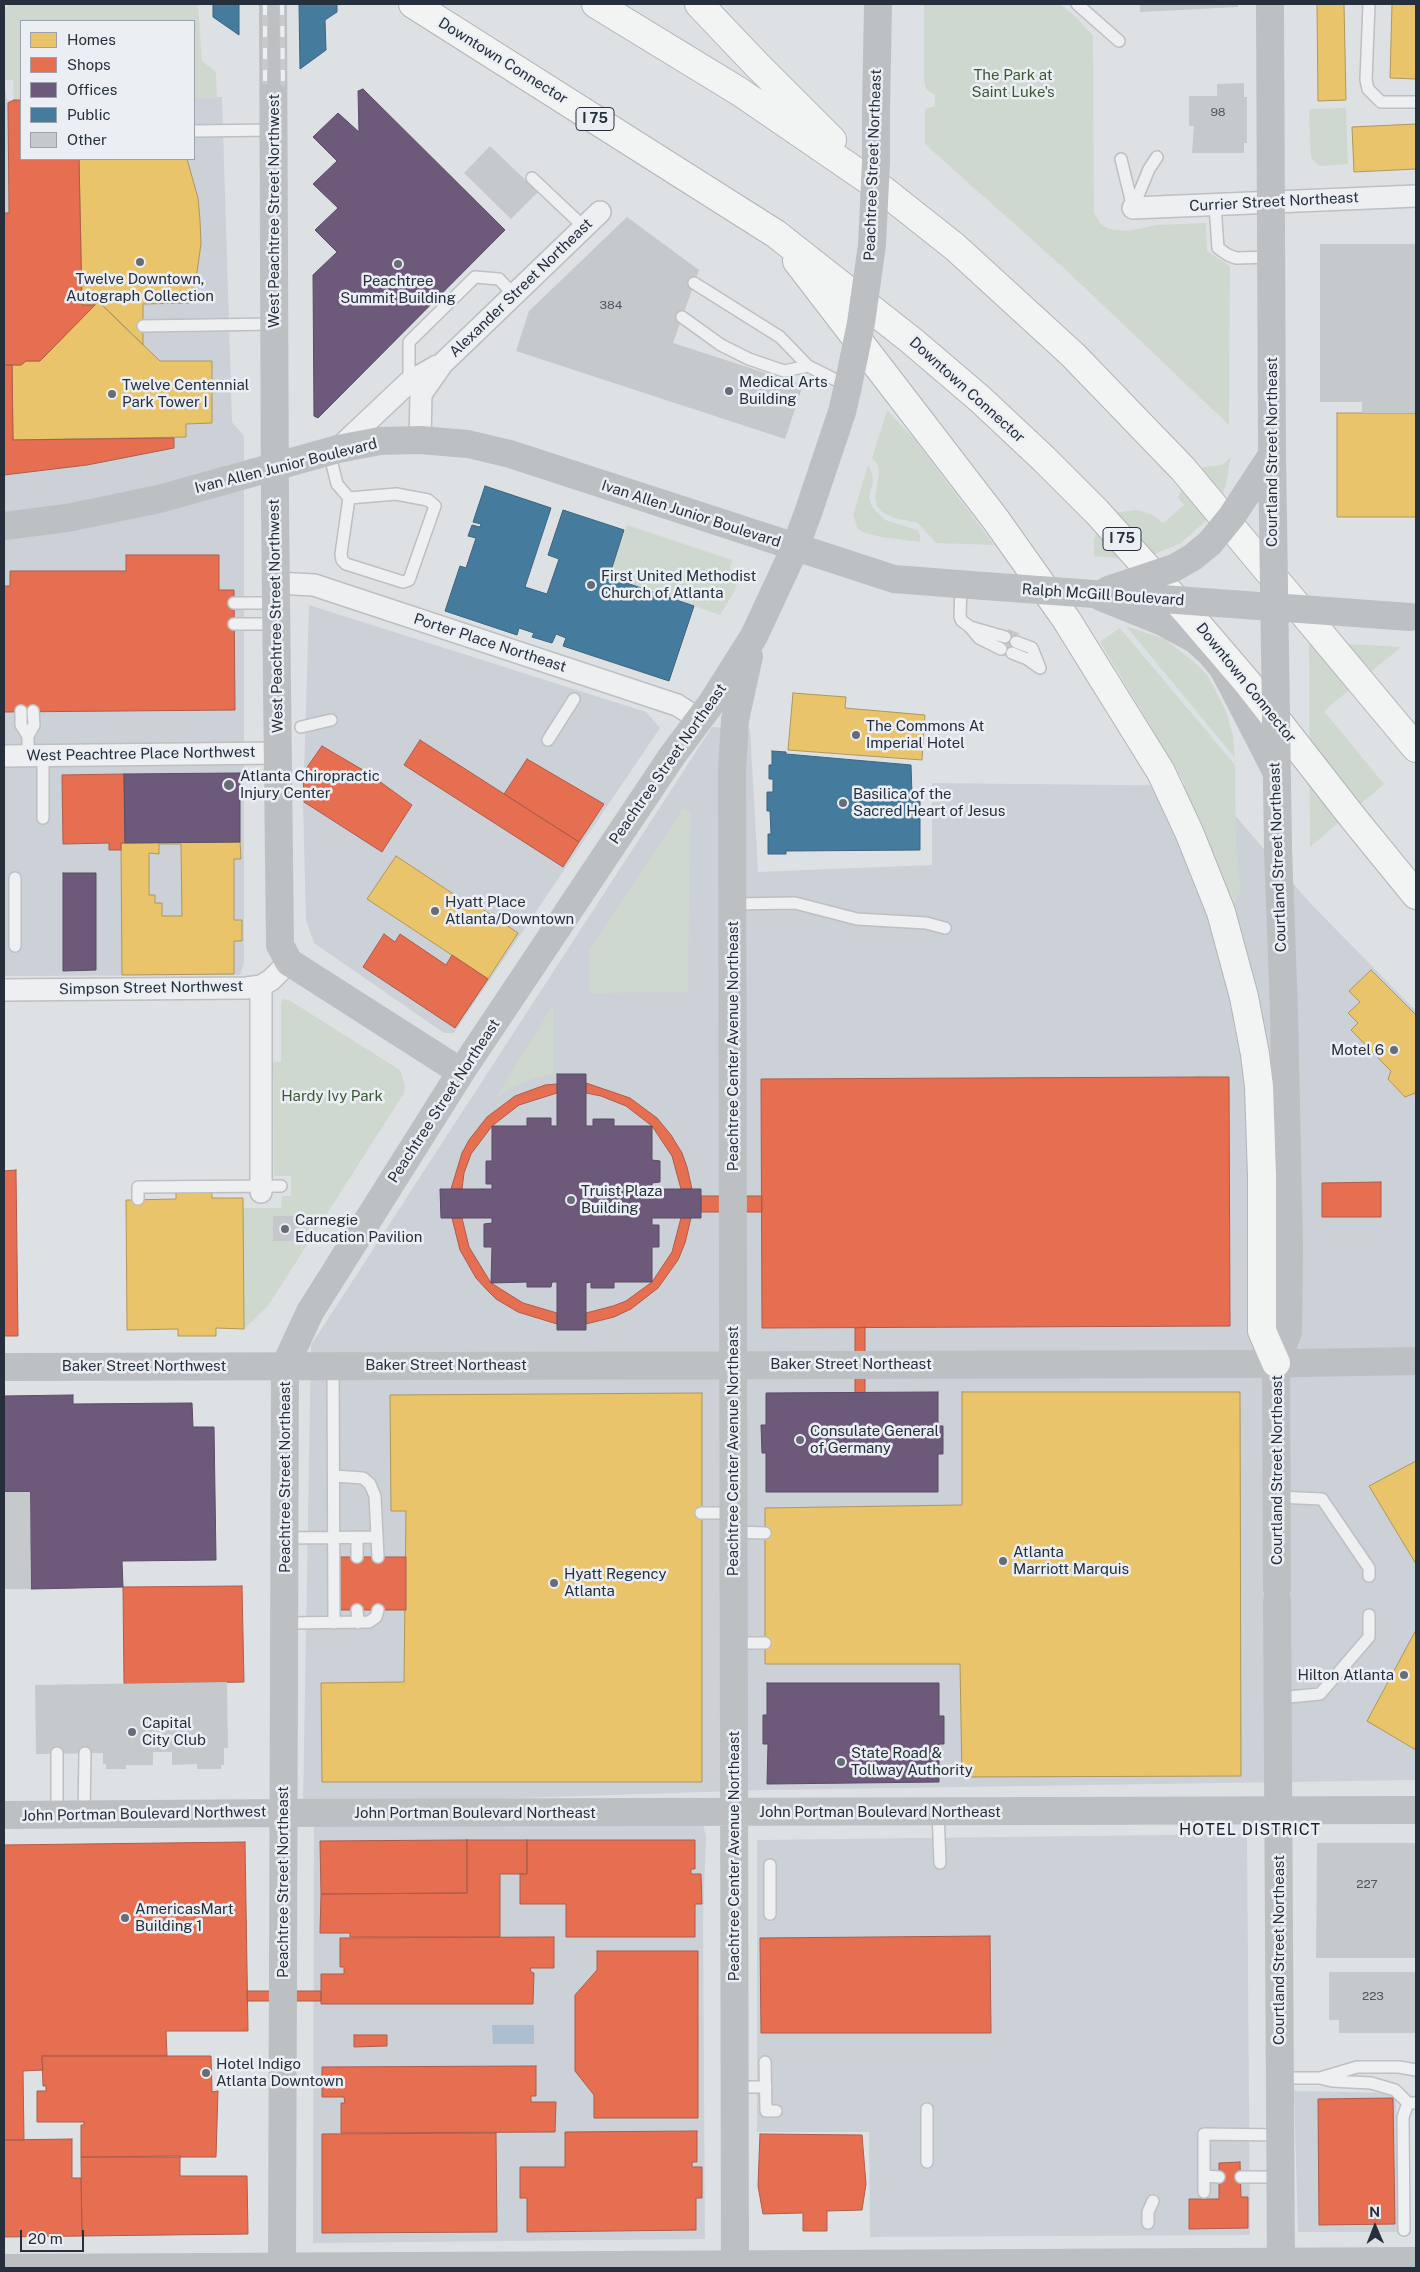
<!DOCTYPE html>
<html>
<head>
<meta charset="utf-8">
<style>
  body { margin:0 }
  #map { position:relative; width:1420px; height:2272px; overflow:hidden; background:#dee1e4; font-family:"Public Sans",sans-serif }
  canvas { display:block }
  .frame { position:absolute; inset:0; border:5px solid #262f3c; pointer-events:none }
  .legend { position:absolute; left:20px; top:20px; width:175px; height:140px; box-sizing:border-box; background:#ebeff4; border:1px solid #9ca2aa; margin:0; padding:6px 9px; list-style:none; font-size:15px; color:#262f3c }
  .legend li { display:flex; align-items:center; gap:10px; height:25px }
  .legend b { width:25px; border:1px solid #9ca2aa }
  .north { position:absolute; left:1350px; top:2202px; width:50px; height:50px; -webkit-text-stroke:4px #ebeff4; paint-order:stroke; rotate:359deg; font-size:14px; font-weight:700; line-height:20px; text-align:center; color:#262f3c }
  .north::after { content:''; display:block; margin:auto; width:18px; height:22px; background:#262f3c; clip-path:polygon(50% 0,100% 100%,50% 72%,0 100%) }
  .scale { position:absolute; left:20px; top:2230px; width:64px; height:22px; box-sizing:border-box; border:2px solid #262f3c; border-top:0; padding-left:6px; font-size:15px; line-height:18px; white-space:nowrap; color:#262f3c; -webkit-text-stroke:4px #ebeff4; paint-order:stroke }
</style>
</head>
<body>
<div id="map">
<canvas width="1420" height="2272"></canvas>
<div class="frame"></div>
<ul class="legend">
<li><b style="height:14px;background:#e9c46a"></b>Homes</li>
<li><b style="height:14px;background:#e76f51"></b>Shops</li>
<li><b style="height:14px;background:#6d597a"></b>Offices</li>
<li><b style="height:14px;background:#457b9d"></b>Public</li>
<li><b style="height:14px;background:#c6c9cc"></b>Other</li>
</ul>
<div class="north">N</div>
<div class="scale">20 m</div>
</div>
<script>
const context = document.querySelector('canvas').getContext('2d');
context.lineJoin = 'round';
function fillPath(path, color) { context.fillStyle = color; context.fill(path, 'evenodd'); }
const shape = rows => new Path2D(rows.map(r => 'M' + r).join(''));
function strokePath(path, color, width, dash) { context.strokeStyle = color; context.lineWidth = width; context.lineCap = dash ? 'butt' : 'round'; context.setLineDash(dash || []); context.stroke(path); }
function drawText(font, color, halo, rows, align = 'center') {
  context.font = font + ' "Public Sans",sans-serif'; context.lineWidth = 5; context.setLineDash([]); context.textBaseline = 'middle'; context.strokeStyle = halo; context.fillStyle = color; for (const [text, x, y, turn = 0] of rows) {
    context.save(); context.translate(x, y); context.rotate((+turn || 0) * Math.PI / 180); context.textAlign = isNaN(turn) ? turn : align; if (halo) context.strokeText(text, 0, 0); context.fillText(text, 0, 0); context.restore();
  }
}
fillPath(shape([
  [4,81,7,100,21,100,21,159,194,159,194,98,222,97,232,422,244,436,244,963,240,975,4,976],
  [309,605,646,712,660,728,454,1033,444,1033,314,943,306,920,303,805],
  [712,727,750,729,758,872,932,865,932,783,1210,786,1310,903,1416,1011,1416,1780,765,1790,303,1805,311,1345],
  [700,1812,706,1837,703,1920,705,2239,313,2243,314,1813],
  [1247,1834,1250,2235,870,2237,869,2132,757,2132,757,1840],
  [1294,2091,1396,2093,1398,2232,1298,2232]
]), '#ccd0d7');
fillPath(shape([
  [8,4,198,4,202,61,216,72,217,97,194,98,194,21,21,21,21,100,14,100,13,80,4,80,4,13],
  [924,4,1060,4,1077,18,1093,36,1094,213,1100,223,1109,229,1129,231,1156,225,1206,223,1207,251,1230,266,1229,425,1067,271,925,144,925,109,935,106,935,95,926,89,924,79],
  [1346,108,1348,164,1320,166,1311,158,1309,109],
  [887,410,915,440,994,545,936,543,918,523,894,518,882,512,877,506,875,497,879,473,878,465,872,458],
  [1231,457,1226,484,1221,497,1209,518,1181,543,1148,557,1128,559,1094,556,1094,539,1101,525,1109,518,1119,512,1137,510,1151,514,1163,523,1184,505,1178,498,1187,479,1204,467,1222,465],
  [868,465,872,473,873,483,869,497,872,507,885,520,918,530,920,535,920,542,881,537,865,533,858,529,853,515],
  [627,525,732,560,728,575,739,579,734,592,720,615,609,577],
  [1126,626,1165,639,1198,665,1209,678,1226,711,1233,736,1235,758],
  [1120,628,1235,765,1236,849,1241,890,1232,908,1212,849,1181,777,1100,642],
  [1309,642,1401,647,1324,711,1384,784,1310,847],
  [683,808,690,812,688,992,589,993,589,950],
  [283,999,289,1000,400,1070,405,1085,404,1093,268,1306,244,1329,243,1208,281,1208,282,1196,291,1196,291,1176,274,1176,273,1062,281,1062,281,1003],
  [553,1005,553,1074,532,1079,513,1087,494,1100]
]), '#cfd8cf');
fillPath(shape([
  [492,2025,534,2025,534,2044,493,2044]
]), '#acbecf');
const homes = shape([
  [1317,4,1344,4,1346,100,1318,101,1317,4],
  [1392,4,1416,4,1416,79,1390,78,1392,4],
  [1416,124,1416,169,1354,172,1352,127,1416,124],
  [79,159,187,159,198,198,200,220,201,244,196,279,189,303,143,304,143,345,98,301,95,305,82,305,79,159],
  [98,301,160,361,212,361,212,423,186,424,186,437,13,440,12,365,21,365,26,361,40,361,98,301],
  [1337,413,1416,413,1416,517,1337,517,1337,413],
  [793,693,846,697,845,708,925,715,922,760,788,750,793,693],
  [240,842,241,859,234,859,234,920,242,920,242,941,234,941,234,974,122,975,121,843,240,842],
  [159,844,181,844,182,916,162,916,162,903,155,903,155,895,149,895,149,853,159,854,159,844],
  [396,856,467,903,469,900,518,933,488,979,367,899,396,856],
  [1371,970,1416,1015,1416,1094,1415,1093,1405,1097,1388,1079,1391,1071,1351,1030,1358,1023,1348,1013,1360,1002,1349,991,1371,970],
  [212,1191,212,1198,243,1198,244,1329,216,1328,216,1336,178,1336,178,1329,127,1330,126,1200,176,1199,176,1192,212,1191],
  [962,1392,1240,1392,1241,1776,962,1777,960,1664,765,1664,765,1508,962,1505,962,1392],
  [702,1393,702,1782,322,1782,321,1683,404,1682,406,1511,391,1511,390,1395,702,1393],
  [1416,1461,1416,1564,1369,1486,1416,1461],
  [1416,1630,1416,1750,1367,1721,1416,1630]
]);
fillPath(homes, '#e9c46a');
strokePath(homes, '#ae975c', 1);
const shops = shape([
  [14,100,21,100,21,159,79,159,82,305,95,305,40,361,26,361,21,365,4,365,4,213,9,213,8,103,14,100],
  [4,365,12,365,13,440,174,438,174,448,87,465,4,475,4,365],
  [126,555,219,555,219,590,234,590,235,710,4,712,4,586,10,586,10,571,126,571,126,555],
  [420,740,579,842,563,867,404,765,420,740],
  [322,746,368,773,412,805,382,852,304,802,303,773,322,746],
  [527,759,604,804,579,842,504,794,527,759],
  [124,774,125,843,121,843,121,850,109,850,109,843,63,844,62,775,124,774],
  [384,934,395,942,400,934,446,965,452,955,488,979,455,1028,363,967,384,934],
  [1200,1077,1229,1077,1230,1326,762,1328,761,1079,1200,1077],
  [586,1083,630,1098,657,1118,671,1135,682,1153,687,1167,692,1189,681,1189,672,1156,652,1126,626,1106,601,1096,586,1093,586,1083],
  [557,1084,557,1093,519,1105,492,1126,471,1154,464,1173,462,1189,451,1189,462,1153,469,1140,487,1117,515,1096,545,1085,557,1084],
  [16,1170,18,1336,4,1336,4,1171,16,1170],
  [1381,1182,1381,1217,1322,1217,1322,1183,1381,1182],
  [701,1196,762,1196,762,1212,701,1212,701,1196],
  [452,1218,462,1218,469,1247,491,1283,523,1303,557,1313,557,1324,518,1312,496,1299,486,1289,476,1278,460,1250,452,1218],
  [681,1218,691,1218,685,1243,678,1260,658,1288,631,1309,614,1317,586,1324,586,1313,613,1306,626,1301,652,1282,672,1252,681,1218],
  [865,1327,865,1393,855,1393,855,1328,865,1327],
  [337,1557,406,1557,406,1610,337,1610,337,1557],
  [242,1586,244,1682,124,1684,123,1587,242,1586],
  [467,1840,527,1840,527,1874,500,1874,500,1937,350,1937,350,1933,320,1933,321,1894,467,1893,467,1840],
  [467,1840,467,1893,321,1894,320,1841,467,1840],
  [527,1840,695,1840,695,1869,691,1869,691,1874,701,1874,702,1904,695,1904,695,1937,566,1937,566,1904,520,1904,520,1874,527,1874,527,1840],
  [245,1842,248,2031,166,2031,167,2056,42,2056,43,2070,23,2071,24,2140,4,2140,4,1845,245,1842],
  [990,1936,991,2033,761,2033,760,1938,990,1936],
  [554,1937,554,1968,530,1968,531,1972,534,1973,533,2004,321,2004,321,1974,344,1974,344,1967,340,1967,340,1938,554,1937],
  [597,1951,698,1951,698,2118,594,2118,594,2095,575,2071,575,1995,597,1970,597,1951],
  [247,1991,321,1991,321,2001,247,2001,247,1991],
  [354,2035,387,2035,387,2046,354,2047,354,2035],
  [42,2056,211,2056,212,2092,218,2091,216,2157,81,2157,81,2125,84,2125,84,2122,37,2122,37,2091,46,2091,46,2086,43,2086,42,2056],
  [536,2066,536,2096,531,2096,531,2102,556,2102,555,2132,341,2133,341,2103,345,2103,344,2097,322,2097,322,2067,536,2066],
  [1393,2098,1395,2224,1319,2225,1318,2099,1393,2098],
  [697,2131,697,2162,692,2162,692,2167,702,2167,702,2198,696,2198,696,2230,527,2232,527,2198,520,2198,520,2167,565,2167,565,2132,697,2131],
  [496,2133,497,2232,322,2233,322,2134,496,2133],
  [760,2134,862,2135,866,2184,862,2210,827,2211,827,2231,803,2231,803,2213,763,2214,758,2186,760,2134],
  [72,2139,72,2178,81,2178,82,2236,4,2237,4,2140,72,2139],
  [180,2156,180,2176,247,2176,248,2234,82,2236,81,2157,180,2156],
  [1240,2162,1241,2197,1248,2197,1248,2228,1189,2229,1189,2199,1219,2199,1219,2163,1240,2162]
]);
fillPath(shops, '#e76f51');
strokePath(shops, '#ad5c4b', 1);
const offices = shape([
  [363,89,505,230,318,418,314,416,313,275,337,252,315,230,338,208,313,184,337,161,313,137,338,113,359,132,358,91,363,89],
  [240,773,240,842,125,843,124,774,240,773],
  [63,873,96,873,96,970,63,971,63,873],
  [557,1074,586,1074,586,1126,593,1126,593,1119,614,1119,614,1126,652,1126,652,1160,660,1161,660,1182,652,1183,652,1189,701,1189,701,1218,652,1218,652,1225,659,1225,659,1247,652,1247,652,1282,614,1282,614,1288,591,1288,591,1282,586,1283,586,1330,557,1330,557,1282,552,1282,551,1287,527,1287,527,1282,491,1283,492,1247,484,1247,484,1224,492,1223,492,1218,441,1218,440,1189,492,1189,492,1184,486,1184,486,1161,492,1161,492,1126,527,1126,527,1118,551,1118,551,1126,557,1126,557,1074],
  [938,1392,938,1426,943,1426,943,1454,938,1454,938,1492,766,1492,766,1453,762,1453,761,1425,766,1425,766,1393,938,1392],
  [73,1395,73,1404,192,1403,193,1427,214,1427,216,1560,122,1561,123,1587,31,1589,30,1492,4,1492,4,1396,73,1395],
  [767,1683,939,1683,939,1716,944,1716,944,1744,939,1744,939,1782,767,1784,768,1744,763,1744,763,1715,767,1715,767,1683]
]);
fillPath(offices, '#6d597a');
strokePath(offices, '#584c67', 1);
const public = shape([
  [213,4,239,4,239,35,213,17,213,4],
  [299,4,337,4,337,12,325,20,326,50,300,69,299,4],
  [485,486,551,508,525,587,547,594,559,559,548,555,563,510,624,530,609,577,694,606,669,681,563,646,566,638,556,634,552,643,532,637,534,633,519,628,517,635,445,611,460,566,466,568,476,538,468,536,472,525,480,527,481,524,473,522,485,486],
  [772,751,786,752,786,754,911,765,912,796,920,796,920,850,786,851,786,854,768,854,768,834,771,834,770,811,767,811,767,792,773,792,773,779,769,779,769,765,772,765,772,751]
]);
fillPath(public, '#457b9d');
strokePath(public, '#3c6480', 1);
fillPath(shape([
  [1140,4,1238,4,1238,7,1140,12],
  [1244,83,1244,97,1247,97,1247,143,1244,143,1244,153,1192,153,1194,126,1189,126,1189,96,1217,96,1217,84],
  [490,146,538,192,511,219,464,173],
  [627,217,699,270,673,343,803,385,785,439,516,351,529,311],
  [1320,244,1416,244,1416,413,1362,413,1362,402,1320,402],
  [1008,629,1019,633,1011,658,999,654],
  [273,1216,298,1216,298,1241,273,1241],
  [4,1492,30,1492,31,1589,4,1589],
  [227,1682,228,1748,224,1748,224,1765,221,1765,221,1769,197,1769,197,1764,172,1765,172,1752,153,1752,153,1765,126,1765,126,1769,106,1769,106,1764,103,1764,103,1753,36,1754,35,1685],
  [1317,1843,1416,1843,1416,1958,1316,1958],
  [1329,1972,1416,1972,1416,2033,1339,2033,1339,2020,1329,2020]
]), '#c6c9cc');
const lane = shape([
  [1077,4,1119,41],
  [1369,4,1366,80,1368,89,1381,102,1416,102],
  [194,131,274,130],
  [1121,159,1133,208],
  [532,178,584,227],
  [1215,205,1218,248,1228,255,1236,258,1271,257],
  [1133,208,1149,169,1157,157],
  [694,283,780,337,808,366],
  [682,317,721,345,749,359,784,371,808,366,848,386],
  [143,326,274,324],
  [409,382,409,342,475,277,499,279,514,295],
  [329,452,337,484,349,498,341,554,342,560,346,564,403,582,409,580,435,506,428,500,396,494,349,498],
  [961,584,960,617,962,621,970,627,1005,637],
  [234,603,276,603],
  [234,624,276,624],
  [970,627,979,638,1001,649],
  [1016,642,1032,648,1040,668],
  [1012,653,1027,659,1040,668],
  [21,711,21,725,28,736],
  [301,727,331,720],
  [548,740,574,699],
  [28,755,28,736,34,725,33,711],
  [43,755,43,818],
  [15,878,15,946],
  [733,904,795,903,857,919,926,923,945,928],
  [138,1199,138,1187,281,1186],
  [333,1366,334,1623],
  [334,1476,363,1478,370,1484,375,1496,378,1557],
  [1277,1497,1322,1499,1369,1568,1369,1576],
  [701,1513,733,1513],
  [734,1532,765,1533],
  [357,1537,357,1557],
  [285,1538,377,1537],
  [357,1610,358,1623],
  [284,1623,369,1622,376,1617,378,1610],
  [733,1643,765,1643],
  [1278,1698,1320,1694,1369,1637,1369,1615],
  [938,1811,940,1863],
  [57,1814,57,1753],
  [84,1814,85,1753],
  [770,1865,770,1914],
  [765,2062,766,2111,776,2111],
  [1280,2078,1320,2078,1332,2081,1371,2083,1395,2090,1408,2103],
  [1320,2078,1357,2067,1399,2067,1416,2070],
  [734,2087,766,2087],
  [927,2109,927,2162],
  [1204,2176,1219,2177],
  [1241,2177,1280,2177],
  [1204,2192,1204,2134,1280,2135],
  [1148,2223,1148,2212,1153,2201],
  [1404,2230,1403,2117,1408,2103,1416,2103]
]);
const street = shape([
  [1133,208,1416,196],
  [420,440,421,394,442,364,600,212],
  [338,449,409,382,437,366],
  [276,583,314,585,677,705,699,719],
  [4,756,278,753],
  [261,986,261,1192],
  [4,990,246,988,261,986,271,980,289,962]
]);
const highway = shape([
  [413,4,776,234,912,341,980,399,1044,459,1097,512,1187,612,1247,682,1354,819,1416,895],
  [596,4,740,92,883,190,955,247,1073,355,1183,469,1416,748],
  [699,4,756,64,832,140],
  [797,261,996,520,1066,619,1161,772,1189,832,1221,912,1244,997,1255,1054,1259,1087,1262,1176,1262,1331,1276,1363]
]);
strokePath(lane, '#bdbfc2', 14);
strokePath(street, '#bdbfc2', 24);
strokePath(highway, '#b1b4b8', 30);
strokePath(lane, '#edeff0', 11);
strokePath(street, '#edeff0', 21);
strokePath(shape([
  [273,4,275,511,280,945,289,962,461,1072],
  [1270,4,1272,455],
  [876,111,878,4],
  [4,526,67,518,159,499,338,449,380,441,420,440,468,444,510,454,894,579,984,586],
  [1101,597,1163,622,1196,640,1210,653,1222,667,1233,687,1275,769],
  [4,1367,1246,1364,1416,1361],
  [1277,1588,1276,1363,1288,1332,1289,1248,1284,1011,1278,848],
  [1277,1601,1281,2268],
  [4,1815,284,1813,1416,1810],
  [4,2268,1416,2261],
  [282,2268,285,1366,310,1312,461,1072,672,756,713,701,754,636,795,548,808,513,842,412,848,386],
  [735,2268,732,769,735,720,749,656]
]), '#bcc0c3', 28);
strokePath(highway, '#f2f4f4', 28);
const rail = shape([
  [265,4,265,82],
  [282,4,283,84]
]);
strokePath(rail, '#c7c9cb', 5.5);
strokePath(rail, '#ebeff4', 4, [11]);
strokePath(shape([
  [848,386,861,323,872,245,876,161,876,111],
  [1272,455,1278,848],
  [984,586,1410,617],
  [1108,590,1174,568,1193,557,1210,543,1232,516,1272,455]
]), '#bcc0c3', 28);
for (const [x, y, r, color] of [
  [140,262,5,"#666d77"],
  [398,264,5,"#666d77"],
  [729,391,5,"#666d77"],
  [112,394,5,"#666d77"],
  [591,585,5,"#666d77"],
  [856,735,5,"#666d77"],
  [229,785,6,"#666d77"],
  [843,803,5,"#666d77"],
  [435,911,5,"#666d77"],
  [1394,1050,5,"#666d77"],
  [571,1200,5,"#666d77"],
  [285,1229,5,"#666d77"],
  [800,1440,5,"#666d77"],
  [1003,1561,5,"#666d77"],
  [554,1583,5,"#666d77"],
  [1404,1675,5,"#666d77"],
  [132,1732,5,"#666d77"],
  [841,1762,5,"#666d77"],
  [125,1918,5,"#666d77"],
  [206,2073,5,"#666d77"]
]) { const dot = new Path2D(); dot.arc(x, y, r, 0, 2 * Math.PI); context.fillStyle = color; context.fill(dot); strokePath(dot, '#ebeff4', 2); }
drawText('12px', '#4f5661', null, [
  ["98",1218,112],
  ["384",611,305],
  ["227",1367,1884],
  ["223",1373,1996]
]);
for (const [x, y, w] of [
  [595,119,38],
  [1122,539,38]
]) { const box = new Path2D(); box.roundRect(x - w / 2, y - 11.5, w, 23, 4); context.fillStyle = '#ebeff4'; context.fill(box); strokePath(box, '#262f3c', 1); }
drawText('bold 14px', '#262f3c', null, [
  ["I 75",595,119],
  ["I 75",1122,539]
]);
drawText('15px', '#262f3c', '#ebeff4', [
  ["Downtown Connector",503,61,32],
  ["Peachtree Street Northeast",873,165,-88],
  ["Currier Street Northeast",1274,202,-3],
  ["West Peachtree Street Northwest",274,211,-90],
  ["Alexander Street Northeast",521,288,-44],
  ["Downtown Connector",967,390,42],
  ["Courtland Street Northeast",1272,452,-90],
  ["Ivan Allen Junior Boulevard",286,466,-14],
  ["Ivan Allen Junior Boulevard",691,514,18],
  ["Ralph McGill Boulevard",1103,595,4],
  ["West Peachtree Street Northwest",276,616,-91],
  ["Porter Place Northeast",490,643,18],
  ["Downtown Connector",1246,683,51],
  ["West Peachtree Place Northwest",141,754,-1],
  ["Peachtree Street Northeast",668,764,-55],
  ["Courtland Street Northeast",1278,857,-92],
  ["Simpson Street Northwest",151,988,-1],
  ["Peachtree Center Avenue Northeast",733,1046,-90],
  ["Peachtree Street Northeast",444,1101,-57],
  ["Baker Street Northeast",851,1364],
  ["Baker Street Northeast",446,1365],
  ["Baker Street Northwest",144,1366],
  ["Peachtree Center Avenue Northeast",733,1451,-90],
  ["Courtland Street Northeast",1277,1470,-90],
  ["Peachtree Street Northeast",285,1477,-90],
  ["John Portman Boulevard Northeast",880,1812],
  ["John Portman Boulevard Northeast",475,1813],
  ["John Portman Boulevard Northwest",144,1814,-1],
  ["Peachtree Center Avenue Northeast",734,1856,-90],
  ["Peachtree Street Northeast",283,1882,-90],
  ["Courtland Street Northeast",1279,1950,-90]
]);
drawText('15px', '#3b5734', '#ebeff4', [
  ["The Park at",1013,75],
  ["Saint Luke's",1013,92],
  ["Hardy Ivy Park",332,1096]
]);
drawText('15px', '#262f3c', '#ebeff4', [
  ["Twelve Downtown,",140,279,"center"],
  ["Autograph Collection",140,296,"center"],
  ["Peachtree",398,281,"center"],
  ["Summit Building",398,298,"center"],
  ["Medical Arts",739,382],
  ["Building",739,399],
  ["Twelve Centennial",122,385],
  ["Park Tower I",122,402],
  ["First United Methodist",601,576],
  ["Church of Atlanta",601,593],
  ["The Commons At",866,726],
  ["Imperial Hotel",866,743],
  ["Atlanta Chiropractic",240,776],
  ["Injury Center",240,793],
  ["Basilica of the",853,794],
  ["Sacred Heart of Jesus",853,811],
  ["Hyatt Place",445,902],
  ["Atlanta/Downtown",445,919],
  ["Motel 6",1384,1050,"right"],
  ["Truist Plaza",581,1191],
  ["Building",581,1208],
  ["Carnegie",295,1220],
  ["Education Pavilion",295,1237],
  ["Consulate General",810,1431],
  ["of Germany",810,1448],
  ["Atlanta",1013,1552],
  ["Marriott Marquis",1013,1569],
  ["Hyatt Regency",564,1574],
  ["Atlanta",564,1591],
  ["Hilton Atlanta",1394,1675,"right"],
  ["Capital",142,1723],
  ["City Club",142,1740],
  ["State Road &",851,1753],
  ["Tollway Authority",851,1770],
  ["AmericasMart",135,1909],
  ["Building 1",135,1926],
  ["Hotel Indigo",216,2064],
  ["Atlanta Downtown",216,2081]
], 'left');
context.letterSpacing = '1px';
drawText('16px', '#18202c', '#ebeff4', [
  ["HOTEL DISTRICT",1250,1830]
]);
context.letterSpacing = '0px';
</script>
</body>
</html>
